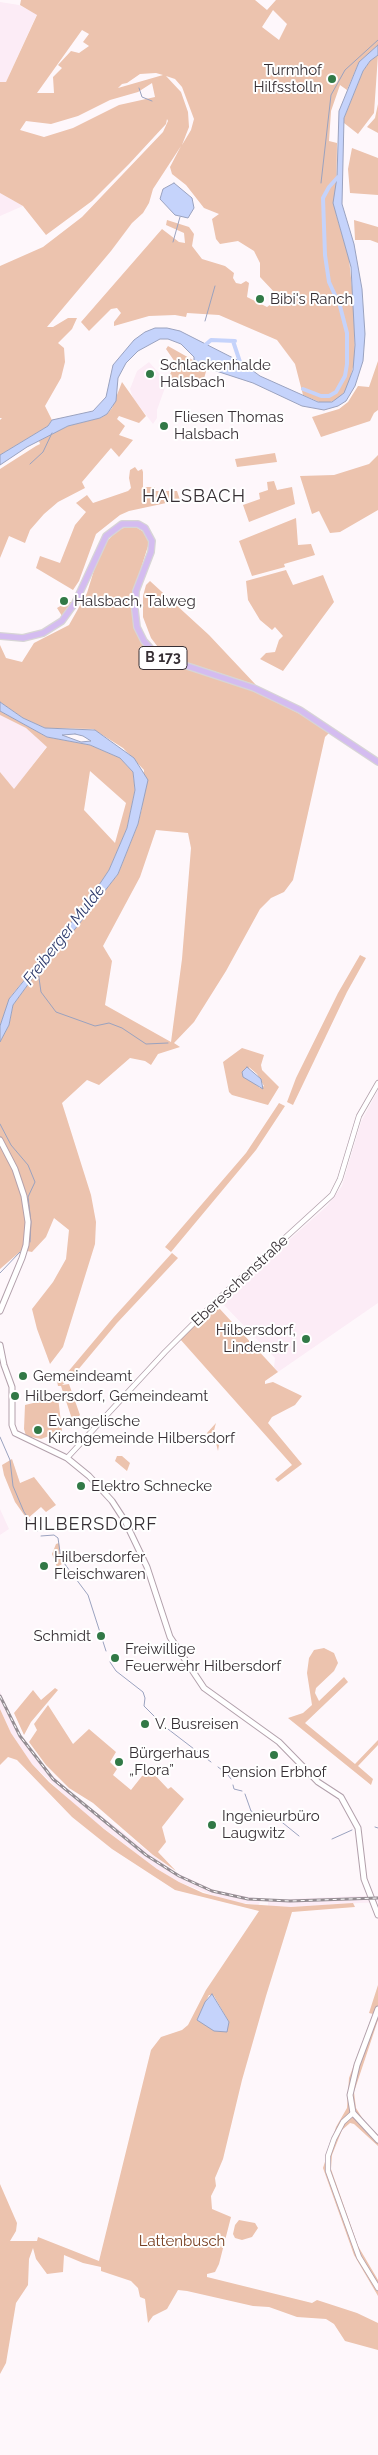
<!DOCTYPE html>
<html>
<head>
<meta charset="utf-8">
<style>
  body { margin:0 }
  canvas { display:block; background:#fef7fb }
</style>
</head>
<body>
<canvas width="378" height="2455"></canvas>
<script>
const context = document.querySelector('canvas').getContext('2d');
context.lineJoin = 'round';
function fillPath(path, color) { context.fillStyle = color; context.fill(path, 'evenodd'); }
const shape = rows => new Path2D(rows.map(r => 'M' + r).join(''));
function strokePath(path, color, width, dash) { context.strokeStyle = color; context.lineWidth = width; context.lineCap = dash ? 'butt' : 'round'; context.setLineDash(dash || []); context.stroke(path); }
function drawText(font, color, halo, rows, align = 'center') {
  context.font = font + ' Raleway,sans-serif'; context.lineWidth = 4; context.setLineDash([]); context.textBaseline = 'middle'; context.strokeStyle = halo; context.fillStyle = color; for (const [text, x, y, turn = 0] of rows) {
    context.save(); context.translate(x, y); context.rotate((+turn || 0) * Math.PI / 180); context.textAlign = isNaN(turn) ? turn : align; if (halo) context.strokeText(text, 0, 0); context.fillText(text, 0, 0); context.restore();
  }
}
fillPath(shape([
  [0,2,19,5,37,14,6,82,0,82],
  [0,193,23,206,0,216],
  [149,362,167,382,157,410,157,418,153,424,133,398,130,389,137,371],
  [0,715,26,728,47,746,14,790,0,772],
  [378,1090,378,1303,278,1372,274,1367,275,1358,223,1304,224,1298,327,1206,342,1186,361,1122],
  [0,1509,9,1529,0,1535],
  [0,1691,17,1728,32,1751,47,1770,74,1795,175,1872,214,1890,260,1899,259,1905,227,1901,179,1882,157,1869,81,1811,32,1764,11,1733,0,1709],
  [355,1896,378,1896,378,1902,291,1907,268,1906,268,1900]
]), '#fcecf6');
fillPath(shape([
  [21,0,255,0,267,10,276,0,378,0,378,45,359,62,347,90,340,85,331,111,329,141,337,143,336,214,349,259,354,307,355,359,348,387,339,399,324,404,303,395,295,364,277,340,219,315,187,313,186,317,175,315,149,316,114,326,114,322,121,313,117,308,111,309,89,331,81,322,162,229,179,242,185,243,184,233,166,225,167,220,189,227,194,234,192,246,202,259,225,266,234,273,233,278,236,283,241,284,246,281,249,283,247,297,267,307,275,301,276,294,260,277,260,263,254,251,238,241,220,244,216,239,212,219,219,214,204,208,186,185,172,174,170,167,181,146,153,189,149,203,143,213,132,223,111,251,47,327,53,327,68,318,77,318,72,329,58,343,64,348,65,362,61,378,45,406,52,420,48,426,0,455,0,420,2,418,0,418,0,266,43,247,82,217,163,132,168,121,167,119,166,124,129,164,92,201,46,235,23,206,0,193,0,82,6,82,37,15,20,5],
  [273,10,287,24,279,40,262,27],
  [82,30,89,34,83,42,89,46,79,53,71,51,58,65,62,68,53,77,54,93,37,93],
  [156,73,163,75,118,88,122,84,127,83,140,74],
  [166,76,175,79,182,87,194,119,191,130,182,145,189,127,188,112,181,92],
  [152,83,155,97,119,105,73,128,44,137,20,130,26,121,51,124,78,116,110,100,138,92],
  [378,55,374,113,358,134,344,123,344,118,363,71,370,61],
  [378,104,378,133,367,127,375,118],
  [352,148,378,158,378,195,350,193,348,169],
  [354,220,378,227,378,243,370,240,355,240],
  [168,346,207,368,203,382,167,382,175,362,166,349],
  [378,361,378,410,374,413,370,421,321,437,312,417,339,409,348,402,358,386,369,387],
  [122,382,146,416,139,423,119,416,117,419,125,426,119,435,133,440,119,457,111,448,82,482,85,488,58,502,44,514,30,530,25,543,9,536,0,558,0,469,36,446,40,444,39,441,48,436,68,426,100,418,107,414,112,408],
  [275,453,277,462,237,467,235,459],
  [378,455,378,510,340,532,330,533,319,511,312,514,300,476,334,475,369,464],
  [135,467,138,471,142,469,143,472,143,487,155,487,155,491,177,491,180,500,129,511,120,515,96,534,79,581,73,590,36,568,40,556,60,563,75,525,86,512,76,503,87,495,93,503,128,491,131,488,129,478,130,470],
  [274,481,277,490,292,487,295,504,249,522,243,505,260,499,259,493,268,490,267,482],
  [296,518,298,545,311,544,315,555,284,564,285,567,252,576,239,541],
  [134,526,144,532,149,543,135,587,132,610,135,630,141,642,148,650,158,658,172,664,259,693,304,716,329,733,325,737,293,880,284,892,271,898,260,909,226,971,194,1022,174,1043,180,1047,158,1054,151,1065,145,1061,130,1058,99,1085,87,1080,62,1103,91,1195,96,1222,95,1244,63,1347,50,1364,37,1329,32,1309,53,1282,66,1259,69,1230,54,1218,46,1237,32,1252,22,1250,0,1269,0,1042,9,1025,13,1005,40,968,75,929,118,874,138,824,142,808,144,770,123,748,93,729,45,728,23,718,0,702,0,645,6,658,22,662,34,643,69,625,87,593,95,567,107,541,119,529],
  [156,830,188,833,191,848,182,959,171,1042,105,1005,112,961,103,946,140,877],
  [286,570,293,585,323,575,334,602,283,671,260,659,266,653,275,652,279,640,283,636,275,627,272,630,260,620,248,600,246,581],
  [150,581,209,635,256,685,170,657,161,651,151,638,143,617,143,596,146,585],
  [67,602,71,602,71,605,62,616,57,608],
  [0,711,47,737,90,745,120,758,133,772,135,790,127,828,109,870,87,903,11,996,0,1026,0,772,14,789,47,747,26,728,0,715],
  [90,771,126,803,115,843,84,810],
  [360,955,366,958,347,992,293,1105,287,1102,296,1078,338,993],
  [242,1048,264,1055,261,1065,262,1070,279,1087,268,1105,232,1095,229,1092,223,1062],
  [249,1067,257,1074,264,1086,260,1088,253,1082],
  [279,1103,285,1106,256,1150,171,1252,165,1247,246,1153],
  [172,1253,178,1258,117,1323,72,1377,67,1373,114,1317],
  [213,1308,219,1308,278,1372,265,1381,265,1384,273,1382,302,1396,295,1405,272,1417,268,1423,302,1464,278,1482,275,1479,292,1465,180,1339],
  [62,1377,67,1381,62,1385,69,1384,80,1415,73,1422,61,1386,58,1386,57,1381],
  [58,1397,62,1431,41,1439,26,1436,24,1429,25,1405],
  [216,1423,213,1434,219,1445,218,1451,216,1443,207,1433],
  [117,1456,122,1456,130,1463,127,1471,115,1461],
  [12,1459,20,1483,34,1477,56,1505,46,1512,41,1507,27,1519,15,1502,4,1475,2,1465],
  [59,1543,62,1564,57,1567,52,1554,56,1544],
  [324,1648,334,1653,338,1663,334,1671,316,1688,315,1693,319,1701,344,1677,348,1682,305,1723,355,1764,378,1740,378,1745,358,1766,373,1779,371,1785,288,1718,303,1713,312,1705,307,1673,309,1658,314,1650],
  [55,1688,58,1690,31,1722,24,1735,14,1713,33,1690,41,1700],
  [48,1705,73,1744,89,1729,116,1752,110,1762,117,1769,113,1775,131,1790,142,1776,151,1771,168,1789,171,1787,184,1799,162,1827,166,1842,158,1852,176,1871,153,1855,93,1803,69,1788,46,1765,29,1742,37,1730,34,1724],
  [0,1709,11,1733,32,1764,49,1782,104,1829,157,1869,179,1882,203,1893,246,1904,291,1907,353,1903,355,1907,292,1912,266,1996,242,2080,223,2159,215,2178,216,2186,211,2196,212,2209,231,2217,219,2264,215,2272,207,2274,207,2277,312,2303,317,2300,357,2313,378,2323,378,2350,345,2341,334,2324,326,2319,297,2317,269,2307,253,2306,187,2291,178,2290,167,2309,153,2316,148,2323,145,2299,140,2297,138,2288,131,2281,101,2271,101,2267,83,2263,64,2255,63,2272,47,2274,36,2259,33,2248,29,2259,28,2285,16,2303,6,2363,0,2374,0,2184,17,2223,16,2231,10,2241,37,2241,38,2237,99,2261,151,2050,161,2037,182,2030,188,2025,206,1990,259,1911,175,1890,112,1849,72,1817,17,1760,8,1757,0,1765],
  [209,1995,214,1996,229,2022,197,2020],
  [378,1985,378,2020,354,2092,356,2108,364,2121,378,2135,378,2146,354,2124,350,2123,342,2130,332,2155,331,2169,358,2246,378,2280,378,2296,354,2255,323,2168,336,2127,347,2108,349,2078,373,2014,369,2013],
  [239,2220,255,2223,258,2228,252,2237,242,2240,235,2238,233,2234,235,2225]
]), '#ecc3ae');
const water = shape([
  [378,45,378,55,370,61,363,71,344,118,342,204,354,244,362,289,365,334,363,361,355,386,346,401,338,406,324,410,302,406,253,383,207,368,194,360,194,357,181,344,168,339,160,339,138,351,126,363,118,378,116,401,107,414,100,418,68,426,27,447,0,465,0,455,48,426,52,420,93,411,106,397,113,365,134,340,145,332,155,328,167,328,180,331,241,362,260,376,318,402,332,402,344,393,353,370,355,345,351,267,333,203,337,177,339,111,359,62,378,45],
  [174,183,192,198,194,208,188,218,175,215,160,199,163,189,174,183],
  [0,702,23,718,45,728,95,730,134,758,148,780,138,824,118,874,75,929,40,968,13,1005,9,1025,0,1042,0,1026,9,999,87,903,109,870,127,828,135,790,133,772,120,758,90,745,47,737,0,711,0,702],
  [75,734,83,736,91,741,81,742,62,735,75,734],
  [247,1067,261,1079,263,1089,243,1077,242,1072,247,1067],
  [212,1994,229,2022,227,2032,214,2031,197,2020,205,2002,212,1994]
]);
fillPath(water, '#c5d3fb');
strokePath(water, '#9aa2bf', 1);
strokePath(shape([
  [139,88,142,97,152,101],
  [321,183,331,95,345,70,378,40],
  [173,242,180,217],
  [205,321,215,286],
  [30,464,43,452,52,433],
  [38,971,41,992,56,1012,95,1026,109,1023,122,1028,146,1044,168,1043],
  [0,1124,11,1145,28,1165,35,1182,28,1197,31,1222,30,1242],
  [0,1273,20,1252],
  [0,1437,10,1460,13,1486,24,1512,37,1531],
  [41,1536,54,1535,58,1538,61,1559,88,1595,106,1651],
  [110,1662,116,1671,143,1692,145,1698,144,1706,164,1726,211,1762],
  [218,1767,226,1773],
  [228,1775,231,1779],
  [233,1785,234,1789,242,1791],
  [245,1794,251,1811,272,1821],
  [278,1819,299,1836],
  [375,1827,378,1828],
  [332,1839,352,1830]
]), '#9aa2bf', 1);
strokePath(shape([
  [233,341,241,365],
  [203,347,211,340,235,341],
  [303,389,321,396,329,396,336,392,345,376,347,364,347,333,340,306,329,282,325,255,323,198,329,187,338,177]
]), '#c5d3fb', 4);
const tertiary = shape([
  [67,1458,165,1352,216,1301,332,1195,340,1179,359,1116,378,1083],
  [353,2113,343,2122,334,2139,328,2156,328,2171,359,2257,378,2288]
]);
const secondary = shape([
  [0,1140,15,1169,24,1196,28,1222,26,1245,22,1258,0,1311],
  [0,1345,4,1365,12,1387,12,1425,15,1433,67,1458,89,1476,112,1501,125,1521,147,1567,170,1637,204,1688,279,1742,318,1782,341,1797,358,1828,364,1879,378,1915],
  [378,2009,357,2065,350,2095,353,2113,378,2140]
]);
const primary = shape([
  [0,636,23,638,43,633,62,621,75,603,106,536,122,524,138,524,145,528,152,541,151,552,136,591,135,610,137,627,144,641,152,650,163,658,254,688,300,710,378,762]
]);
strokePath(tertiary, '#b2a0ab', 6);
strokePath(secondary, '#b2a0ab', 7);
strokePath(primary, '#d7d5d6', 8);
strokePath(tertiary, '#fff', 4.5);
strokePath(secondary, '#fff', 5);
strokePath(primary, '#d4bcf0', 5.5);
const rail = shape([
  [0,1696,20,1736,53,1779,146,1855,179,1876,212,1891,248,1899,290,1901,378,1898]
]);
strokePath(rail, '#958e93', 3);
strokePath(rail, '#fff', 1, [4]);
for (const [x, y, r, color] of [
  [332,79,5,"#317946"],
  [260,299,5,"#317946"],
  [150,374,5,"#317946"],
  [164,426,5,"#317946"],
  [64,601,5,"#317946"],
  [306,1339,5,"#317946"],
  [23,1376,5,"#317946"],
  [15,1396,5,"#317946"],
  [38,1430,5,"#317946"],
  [81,1486,5,"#317946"],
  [44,1566,5,"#317946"],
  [101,1636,5,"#317946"],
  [115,1658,5,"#317946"],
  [145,1724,5,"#317946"],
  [274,1755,5,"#317946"],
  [119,1762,5,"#317946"],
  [212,1825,5,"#317946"]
]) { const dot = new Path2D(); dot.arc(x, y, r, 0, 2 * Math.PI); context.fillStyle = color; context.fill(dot); strokePath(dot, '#fff', 2); }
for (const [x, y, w] of [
  [163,658,48]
]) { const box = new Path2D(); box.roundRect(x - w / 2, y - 11.5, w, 23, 4); context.fillStyle = '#fff'; context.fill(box); strokePath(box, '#362f34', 1); }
drawText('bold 14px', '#362f34', null, [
  ["B 173",163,658]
]);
drawText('15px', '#362f34', '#fff', [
  ["Turmhof",322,70,"right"],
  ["Hilfsstolln",322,87,"right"],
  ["Bibi's Ranch",270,299],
  ["Schlackenhalde",160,365],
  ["Halsbach",160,382],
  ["Fliesen Thomas",174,417],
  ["Halsbach",174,434],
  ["Halsbach, Talweg",74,601],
  ["Hilbersdorf,",296,1330,"right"],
  ["Lindenstr I",296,1347,"right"],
  ["Gemeindeamt",33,1376],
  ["Hilbersdorf, Gemeindeamt",25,1396],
  ["Evangelische",48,1421],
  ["Kirchgemeinde Hilbersdorf",48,1438],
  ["Elektro Schnecke",91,1486],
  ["Hilbersdorfer",54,1557],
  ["Fleischwaren",54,1574],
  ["Schmidt",91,1636,"right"],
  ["Freiwillige",125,1649],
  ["Feuerwehr Hilbersdorf",125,1666],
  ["V. Busreisen",155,1724],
  ["Bürgerhaus",129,1753],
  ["„Flora”",129,1770],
  ["Pension Erbhof",274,1772,"center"],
  ["Ingenieurbüro",222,1816],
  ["Laugwitz",222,1833]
], 'left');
drawText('15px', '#362f34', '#fff', [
  ["Ebereschenstraße",240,1281,-43]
]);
drawText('15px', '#794123', '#fff', [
  ["Lattenbusch",182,2241]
]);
drawText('italic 16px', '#2c396b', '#fff', [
  ["Freiberger Mulde",64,935,-52]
]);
context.letterSpacing = '1px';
drawText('18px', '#362f34', '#fff', [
  ["HALSBACH",194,497],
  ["HILBERSDORF",91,1525]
]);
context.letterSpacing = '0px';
</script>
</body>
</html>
